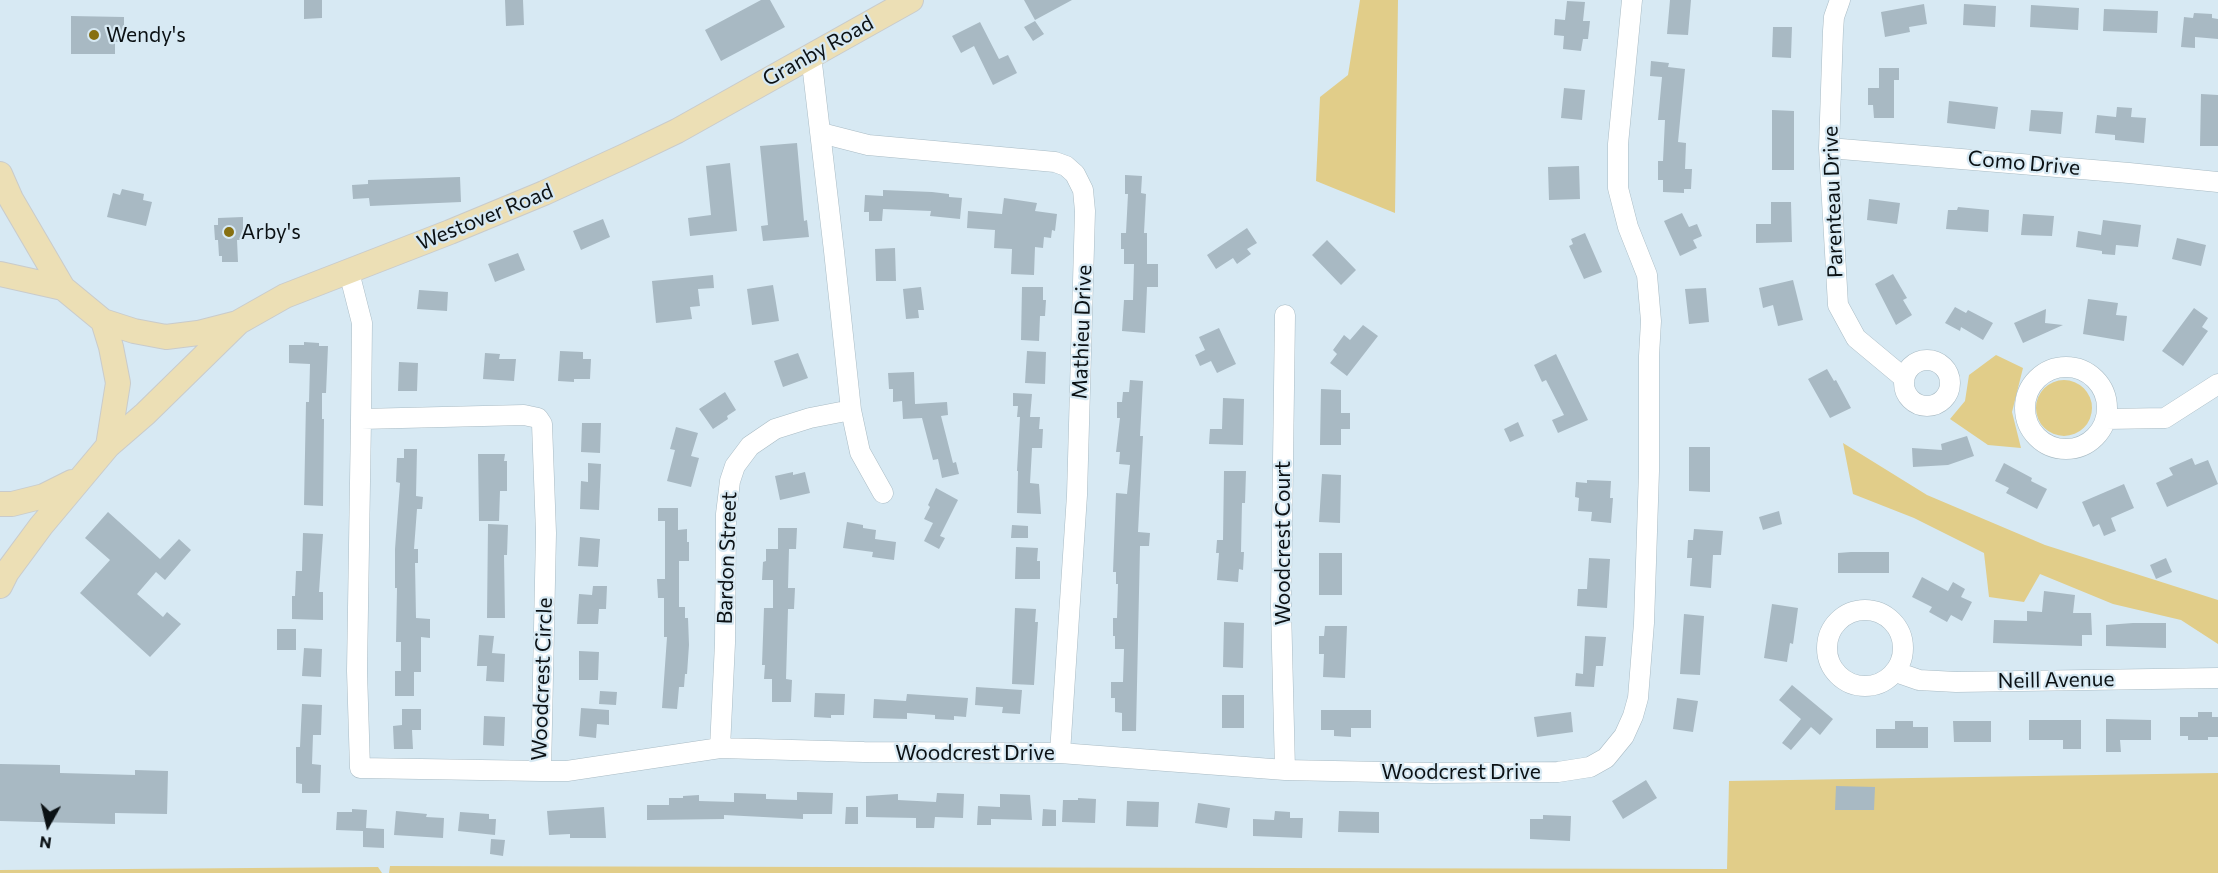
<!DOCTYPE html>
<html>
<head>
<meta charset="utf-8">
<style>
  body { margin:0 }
  #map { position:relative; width:2218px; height:873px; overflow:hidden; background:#d7e9f3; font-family:Commissioner,sans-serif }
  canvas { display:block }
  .north { position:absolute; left:18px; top:795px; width:60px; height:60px; -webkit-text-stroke:4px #d7e9f3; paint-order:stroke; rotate:188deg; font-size:16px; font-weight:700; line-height:24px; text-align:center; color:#0b1114 }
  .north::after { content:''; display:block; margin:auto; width:21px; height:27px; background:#0b1114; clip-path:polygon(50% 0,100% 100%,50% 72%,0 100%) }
</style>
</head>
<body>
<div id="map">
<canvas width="2218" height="873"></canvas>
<div class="north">N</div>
</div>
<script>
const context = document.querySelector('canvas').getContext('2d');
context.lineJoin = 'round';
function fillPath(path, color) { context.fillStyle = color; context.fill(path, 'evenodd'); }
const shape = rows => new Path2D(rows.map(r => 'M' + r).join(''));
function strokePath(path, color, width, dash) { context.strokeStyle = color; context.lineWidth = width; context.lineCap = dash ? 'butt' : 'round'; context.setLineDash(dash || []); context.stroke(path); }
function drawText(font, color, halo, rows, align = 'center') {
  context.font = font + ' Commissioner,sans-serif'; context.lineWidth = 4.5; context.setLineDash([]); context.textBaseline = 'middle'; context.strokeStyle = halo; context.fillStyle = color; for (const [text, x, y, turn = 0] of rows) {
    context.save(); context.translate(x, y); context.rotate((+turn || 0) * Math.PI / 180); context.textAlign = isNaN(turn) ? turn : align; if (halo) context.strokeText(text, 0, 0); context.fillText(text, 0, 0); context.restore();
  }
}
fillPath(shape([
  [1360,0,1398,0,1395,213,1316,181,1320,97,1348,75],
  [1996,355,2023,368,2012,412,2021,448,1988,445,1950,419,1965,401,1969,375],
  '2036 408a28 28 0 1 1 56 0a28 28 0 1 1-56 0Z',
  [1843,443,1927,495,2045,545,2218,600,2218,644,2181,620,2113,604,2040,574,2024,602,1989,597,1984,553,1914,518,1853,494],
  [2218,773,2218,873,389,873,390,866,1727,869,1729,781],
  [378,867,382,873,0,873,0,870]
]), '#e1cd89');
fillPath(shape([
  [304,0,322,0,322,18,304,19],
  [505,0,523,0,524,25,506,26],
  [761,0,770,0,785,27,721,61,705,30],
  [1024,0,1072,0,1035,20],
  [1670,0,1691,0,1688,35,1667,34],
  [1567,1,1585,2,1583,21,1590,21,1588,39,1583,39,1581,51,1563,49,1564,36,1554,35,1555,19,1565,20],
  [1924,4,1927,24,1909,27,1910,32,1885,37,1881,12],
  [1964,4,1996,6,1995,27,1963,25],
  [2031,5,2079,8,2078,30,2030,27],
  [2104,9,2158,11,2157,33,2103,31],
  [2194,13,2212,14,2212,18,2218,19,2218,39,2195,37,2195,48,2181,47,2184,17,2193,18],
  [71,16,124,17,124,42,115,42,115,54,71,54],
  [1035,21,1044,34,1033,41,1024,27],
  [980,22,999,59,1008,55,1017,73,993,85,974,46,961,53,952,36],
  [1773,27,1792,27,1791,58,1772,57],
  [1651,61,1669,63,1668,67,1685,69,1678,142,1686,143,1685,169,1692,169,1691,189,1684,189,1684,193,1663,192,1663,180,1658,180,1658,161,1663,161,1665,120,1658,120,1662,77,1650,76],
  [1879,68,1899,68,1899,80,1894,80,1894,118,1874,118,1873,105,1868,105,1868,88,1879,88],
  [1564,88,1585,90,1582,120,1561,118],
  [2201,94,2218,95,2218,146,2200,146],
  [1949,101,1998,107,1995,129,1947,123],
  [2117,107,2132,108,2131,117,2146,118,2144,143,2115,140,2115,135,2095,133,2097,115,2116,117],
  [1772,110,1794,111,1794,170,1772,170],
  [2031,110,2063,112,2061,134,2029,131],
  [797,143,804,221,807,220,809,237,763,241,761,226,768,225,760,146],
  [730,163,737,231,690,236,688,218,711,215,706,166],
  [1579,166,1580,199,1549,200,1548,167],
  [1125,175,1142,176,1141,193,1146,194,1144,233,1147,233,1147,264,1158,264,1158,287,1147,287,1145,333,1122,331,1124,300,1133,300,1134,264,1124,264,1124,249,1121,249,1121,233,1126,233,1128,194,1125,194],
  [460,177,461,202,370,206,369,198,353,199,352,185,368,184,368,180],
  [122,189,144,194,143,200,152,202,146,226,107,217,113,193,120,195],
  [883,190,932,192,949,194,949,197,962,198,960,219,930,216,931,211,883,209,882,221,869,221,869,212,864,212,865,195,883,196],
  [1004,198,1037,203,1035,211,1057,214,1055,231,1052,230,1051,238,1044,237,1043,248,1035,247,1034,275,1011,274,1012,249,994,248,995,230,967,228,968,211,1002,214],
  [1869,199,1900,203,1897,224,1867,220],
  [1771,202,1791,202,1792,242,1756,243,1756,224,1771,224],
  [1958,207,1989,210,1988,232,1946,229,1948,210,1957,210],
  [1682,213,1689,227,1697,224,1702,236,1693,240,1697,248,1680,256,1664,221],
  [2023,214,2054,216,2052,236,2021,235],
  [243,217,243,240,237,240,238,262,222,262,222,256,219,256,218,240,215,240,214,225,218,225,218,218],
  [603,219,610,237,581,250,573,231],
  [2103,220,2141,225,2138,247,2116,245,2115,255,2102,254,2102,251,2076,247,2078,231,2101,235],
  [1247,228,1257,243,1247,249,1251,254,1237,264,1233,258,1216,269,1207,255],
  [1585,233,1602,272,1584,279,1569,246,1573,244,1571,239],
  [2177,238,2206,245,2201,266,2172,259],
  [1327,240,1356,270,1341,285,1312,255],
  [895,248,896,281,876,281,875,249],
  [518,253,525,270,495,282,488,264],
  [1893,274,1907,298,1903,300,1912,315,1896,325,1875,284],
  [713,275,714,288,698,289,700,306,690,307,692,319,656,323,652,281],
  [1793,280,1803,320,1778,326,1773,305,1763,308,1759,288],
  [773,285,779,321,752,325,747,289],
  [921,287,924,310,918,310,919,318,906,319,903,289],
  [1022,287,1043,287,1043,300,1046,300,1045,316,1040,316,1039,341,1021,340],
  [1706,288,1709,322,1689,324,1685,289],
  [419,290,448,292,447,311,417,309],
  [2088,299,2118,303,2116,315,2127,316,2124,341,2083,334],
  [1955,307,1966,313,1968,310,1993,323,1983,340,1961,327,1960,331,1945,323],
  [2194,308,2208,318,2202,327,2208,331,2183,366,2162,351],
  [2046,309,2045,323,2063,325,2023,343,2014,323],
  [1363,325,1378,336,1347,376,1330,363,1337,354,1333,350,1344,335,1350,340],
  [1219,328,1236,364,1217,373,1211,361,1200,366,1195,355,1205,350,1199,337],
  [304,342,319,343,319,346,328,346,326,393,322,393,322,419,324,419,323,506,304,505,306,402,309,402,310,364,289,363,289,345,304,345],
  [560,351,583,352,583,359,591,359,590,379,574,379,574,382,558,381],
  [1027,351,1046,352,1045,384,1025,383],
  [485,353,500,354,499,359,516,359,514,381,483,379],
  [798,353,808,378,783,387,774,361],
  [1556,354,1588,420,1558,433,1552,420,1564,415,1546,380,1542,382,1534,365],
  [399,362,418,363,417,391,398,391],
  [1827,369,1834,381,1836,380,1851,408,1830,418,1808,379],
  [914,372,915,404,947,402,948,415,941,416,953,463,956,462,959,474,942,478,938,459,933,460,922,418,903,419,902,401,893,402,893,389,889,389,888,373],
  [1130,380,1143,381,1140,436,1143,436,1142,455,1138,532,1150,533,1149,546,1140,546,1136,731,1122,731,1122,713,1115,712,1115,698,1111,698,1111,682,1123,682,1124,649,1115,649,1115,636,1113,636,1113,618,1117,618,1118,584,1116,584,1116,572,1113,572,1116,493,1127,494,1130,465,1119,464,1120,452,1116,452,1120,418,1117,418,1117,402,1122,402,1123,392,1129,392],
  [1321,389,1341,390,1341,413,1350,413,1350,429,1341,429,1341,445,1320,445],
  [725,392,736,410,727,416,728,419,713,429,699,409],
  [1013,393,1032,394,1030,417,1040,417,1039,429,1043,429,1042,448,1032,448,1030,483,1039,484,1041,514,1017,513,1018,471,1017,471,1020,417,1017,417,1018,406,1013,406],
  [1223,398,1244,399,1243,445,1209,444,1210,429,1222,429],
  [1518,422,1524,436,1510,442,1504,429],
  [582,423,601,423,600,453,581,452],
  [676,427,698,433,691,456,699,458,691,487,667,481,675,450,670,449],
  [1967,436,1974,456,1948,465,1913,467,1912,448,1942,450,1941,444],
  [1689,447,1710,447,1710,492,1689,491],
  [404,449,417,449,416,496,423,497,422,509,417,509,414,549,418,549,418,563,415,563,416,618,430,619,430,638,421,637,421,672,414,672,414,696,395,696,395,671,401,671,401,642,396,642,397,588,395,588,395,549,400,483,396,482,397,458,404,458],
  [478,454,505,454,504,461,507,461,507,491,500,491,499,521,479,521],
  [2192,458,2195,465,2208,460,2218,484,2167,507,2156,483,2173,475,2169,468],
  [588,463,601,464,599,510,580,509,581,481,588,482],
  [2004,463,2032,478,2031,481,2047,489,2037,509,2006,493,2009,488,1995,481],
  [1224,471,1246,471,1245,503,1242,503,1241,552,1244,552,1243,570,1239,569,1238,582,1217,580,1219,553,1216,553,1217,540,1223,540],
  [793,472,793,475,805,472,810,493,780,500,775,476],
  [1322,474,1341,475,1340,523,1319,522],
  [1587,480,1611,481,1610,498,1613,498,1611,523,1591,521,1592,512,1578,511,1579,498,1575,497,1576,482,1587,483],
  [2124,484,2134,508,2111,518,2116,531,2104,536,2099,524,2093,527,2082,502],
  [936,488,958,500,940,536,945,538,939,549,924,541,933,523,924,519,930,507,928,505],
  [658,508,678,508,678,530,687,529,687,542,689,542,689,561,679,561,679,607,685,607,685,618,688,618,689,645,687,674,685,674,684,687,679,687,677,709,662,708,667,637,664,637,664,598,658,598,657,579,665,579,665,521,658,521],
  [1779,511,1782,524,1763,530,1759,517],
  [108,512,160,559,179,539,191,550,165,580,156,572,137,594,163,617,167,612,181,624,150,657,80,593,110,560,85,538],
  [847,522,863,525,863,528,876,530,875,539,896,542,894,560,872,557,873,552,843,548],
  [488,524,508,525,507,555,504,555,505,618,487,618],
  [1012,525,1028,526,1028,538,1011,538],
  [778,528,797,528,796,549,778,549],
  [1694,529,1723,531,1721,555,1713,555,1711,588,1690,586,1692,558,1687,558,1688,540,1693,540],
  [303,533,323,534,319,592,323,592,323,620,292,619,292,596,295,596,296,571,302,571],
  [580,537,600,539,598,567,578,566],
  [1016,547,1038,548,1037,561,1040,561,1040,579,1015,579],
  [766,549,789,549,788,588,795,588,794,609,788,609,786,679,792,680,791,702,772,702,772,679,764,679,765,665,762,665,764,608,773,608,773,580,762,580,763,562,766,561],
  [1851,552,1889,552,1889,573,1838,573,1838,553],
  [1319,553,1342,553,1342,595,1319,595],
  [1589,558,1610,559,1607,608,1577,606,1578,589,1587,589],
  [2166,558,2172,572,2156,579,2150,565],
  [1922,577,1948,591,1953,582,1965,589,1961,597,1972,602,1962,621,1951,615,1947,622,1929,612,1932,607,1912,597],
  [593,586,607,586,606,609,599,609,598,624,577,624,579,594,592,595],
  [2044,591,2075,595,2073,613,2091,613,2092,635,2082,635,2082,646,1993,643,1994,620,2027,621,2027,611,2042,612],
  [1772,604,1798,608,1793,644,1790,643,1787,662,1764,658],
  [1015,608,1036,609,1035,622,1038,622,1034,685,1012,684],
  [1684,614,1704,616,1700,675,1680,674],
  [1224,622,1244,623,1243,668,1223,667],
  [2133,623,2166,623,2166,648,2106,646,2106,625],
  [1325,626,1347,626,1345,678,1323,677,1324,654,1319,654,1319,636,1324,636],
  [277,629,296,629,296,650,277,650],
  [479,635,494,636,492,653,505,654,504,682,486,681,487,666,477,666],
  [1585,636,1606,637,1603,666,1596,666,1594,687,1575,686,1576,673,1583,674],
  [304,648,322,649,321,677,302,676],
  [579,651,599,652,598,680,579,680],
  [1792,685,1833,719,1820,735,1811,727,1791,750,1782,743,1801,719,1779,700],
  [976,687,1022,690,1020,714,1002,713,1003,707,975,705],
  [600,691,617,692,616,705,599,704],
  [815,693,845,694,844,715,831,715,831,718,814,717],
  [907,694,968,698,966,717,954,716,954,720,935,719,935,715,907,713,907,719,873,718,874,699,906,701],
  [1222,695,1244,695,1244,728,1222,728],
  [1677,698,1698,701,1693,732,1673,729],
  [302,704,322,705,321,735,313,735,312,764,321,765,320,793,302,793,302,784,296,783,296,747,300,747],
  [581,708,609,710,609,725,597,724,596,738,579,736],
  [402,709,421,709,421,730,412,730,413,749,394,749,393,726,402,725],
  [1321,710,1371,710,1371,728,1351,728,1351,737,1334,736,1334,730,1321,730],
  [1571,712,1573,732,1537,737,1534,717],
  [2198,712,2212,712,2212,717,2218,717,2218,737,2208,737,2208,740,2188,740,2188,736,2180,736,2180,717,2198,717],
  [484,716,505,717,504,746,483,745],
  [2106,719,2151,720,2151,740,2120,740,2121,752,2106,752],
  [2029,720,2081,720,2081,749,2063,749,2063,740,2029,740],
  [1895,721,1913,721,1913,727,1928,727,1928,748,1876,748,1876,729,1895,729],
  [1953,721,1991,721,1991,742,1954,742],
  [0,764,60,765,60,773,135,775,135,770,168,771,167,814,115,813,115,824,0,821],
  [1646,780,1657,798,1623,819,1612,801],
  [1836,786,1875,787,1874,810,1835,810],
  [797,792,833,793,832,814,803,814,803,819,724,815,724,819,647,820,647,805,669,805,669,798,683,798,683,796,699,795,699,801,734,802,734,793,766,794,766,799,797,800],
  [937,793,964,794,963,818,935,817,934,828,916,828,916,818,866,817,866,796,898,794,898,800,936,802],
  [1000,794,1030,795,1032,820,991,819,991,825,977,825,978,806,1000,807],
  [1078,798,1096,799,1095,823,1062,822,1063,800,1078,800],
  [1127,801,1159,802,1158,827,1126,826],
  [1198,803,1230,808,1227,828,1195,823],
  [604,807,606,838,570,838,570,834,549,835,547,811],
  [846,807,858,807,858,824,845,824],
  [352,809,367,810,366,828,384,829,384,848,363,847,363,831,336,830,337,812,352,812],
  [1043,809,1056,810,1056,826,1042,826],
  [396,811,427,814,426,817,444,818,443,838,394,835],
  [1275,811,1290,812,1290,818,1303,818,1302,838,1253,836,1253,819,1274,820],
  [1339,811,1379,812,1379,833,1338,832],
  [460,812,489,814,489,819,496,819,495,835,458,831],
  [1543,815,1571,816,1570,841,1530,839,1530,819,1543,819],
  [491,839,505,840,503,856,490,854]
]), '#a8b9c3');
const minor = shape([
  [1840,0,1834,17,1833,31,1829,148,1838,305,1856,338,1904,378],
  [821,133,868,145,1055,162,1066,166,1075,174,1083,190,1085,211,1077,495,1060,753],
  [1829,148,2129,173,2218,182],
  [349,272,362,323,361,419,357,671,360,768,541,771,546,533,542,424,538,418,524,415,361,419],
  [1285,315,1281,607,1285,770],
  '1904 383a23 23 0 1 1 46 0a23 23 0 1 1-46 0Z',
  '2025 408a41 41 0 1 1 82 0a41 41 0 1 1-82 0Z',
  [851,410,860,452,883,493],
  [2106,419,2165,418,2218,384],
  '1827 648a38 38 0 1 1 76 0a38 38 0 1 1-76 0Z',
  [1896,672,1919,680,1956,682,2218,678],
  [720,748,725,643,726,514,730,481,735,466,750,446,775,429,810,418,851,410,834,251,811,55],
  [541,771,567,771,720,748,864,752,1060,753,1285,770,1431,773,1558,772,1590,767,1606,758,1624,736,1633,716,1638,698,1644,623,1649,471,1649,356,1651,321,1647,275,1628,227,1618,188,1618,144,1632,0]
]);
const major = shape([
  [0,174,11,199,63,288],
  [0,274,63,288,103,321,111,347,118,383,108,446,41,526,7,572,0,586],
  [103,321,134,331,166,337,198,333,237,323],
  [108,446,145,414,239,322,285,296,450,232,544,193,627,155,677,131,911,0],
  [0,504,12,504,44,496,72,482]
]);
strokePath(minor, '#a9bbc4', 21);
strokePath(major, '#c9cbcb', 26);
strokePath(minor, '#fff', 20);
strokePath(major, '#ecdfb5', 24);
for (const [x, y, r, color] of [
  [94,35,6,"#877011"],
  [229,232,6,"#877011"]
]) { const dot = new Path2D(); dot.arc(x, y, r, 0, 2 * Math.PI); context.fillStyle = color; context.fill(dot); strokePath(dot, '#d7e9f3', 2); }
drawText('21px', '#0b1114', '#d7e9f3', [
  ["Wendy's",106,35],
  ["Arby's",241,232]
], 'left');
drawText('21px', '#0b1114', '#d7e9f3', [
  ["Granby Road",818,51,-29],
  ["Como Drive",2024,163,5],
  ["Parenteau Drive",1833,202,-92],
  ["Westover Road",485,217,-22],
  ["Mathieu Drive",1082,332,-88],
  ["Woodcrest Court",1283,543,-90],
  ["Bardon Street",727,558,-88],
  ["Woodcrest Circle",542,679,-88],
  ["Neill Avenue",2056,680,-1],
  ["Woodcrest Drive",975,753],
  ["Woodcrest Drive",1461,772]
]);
</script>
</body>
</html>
